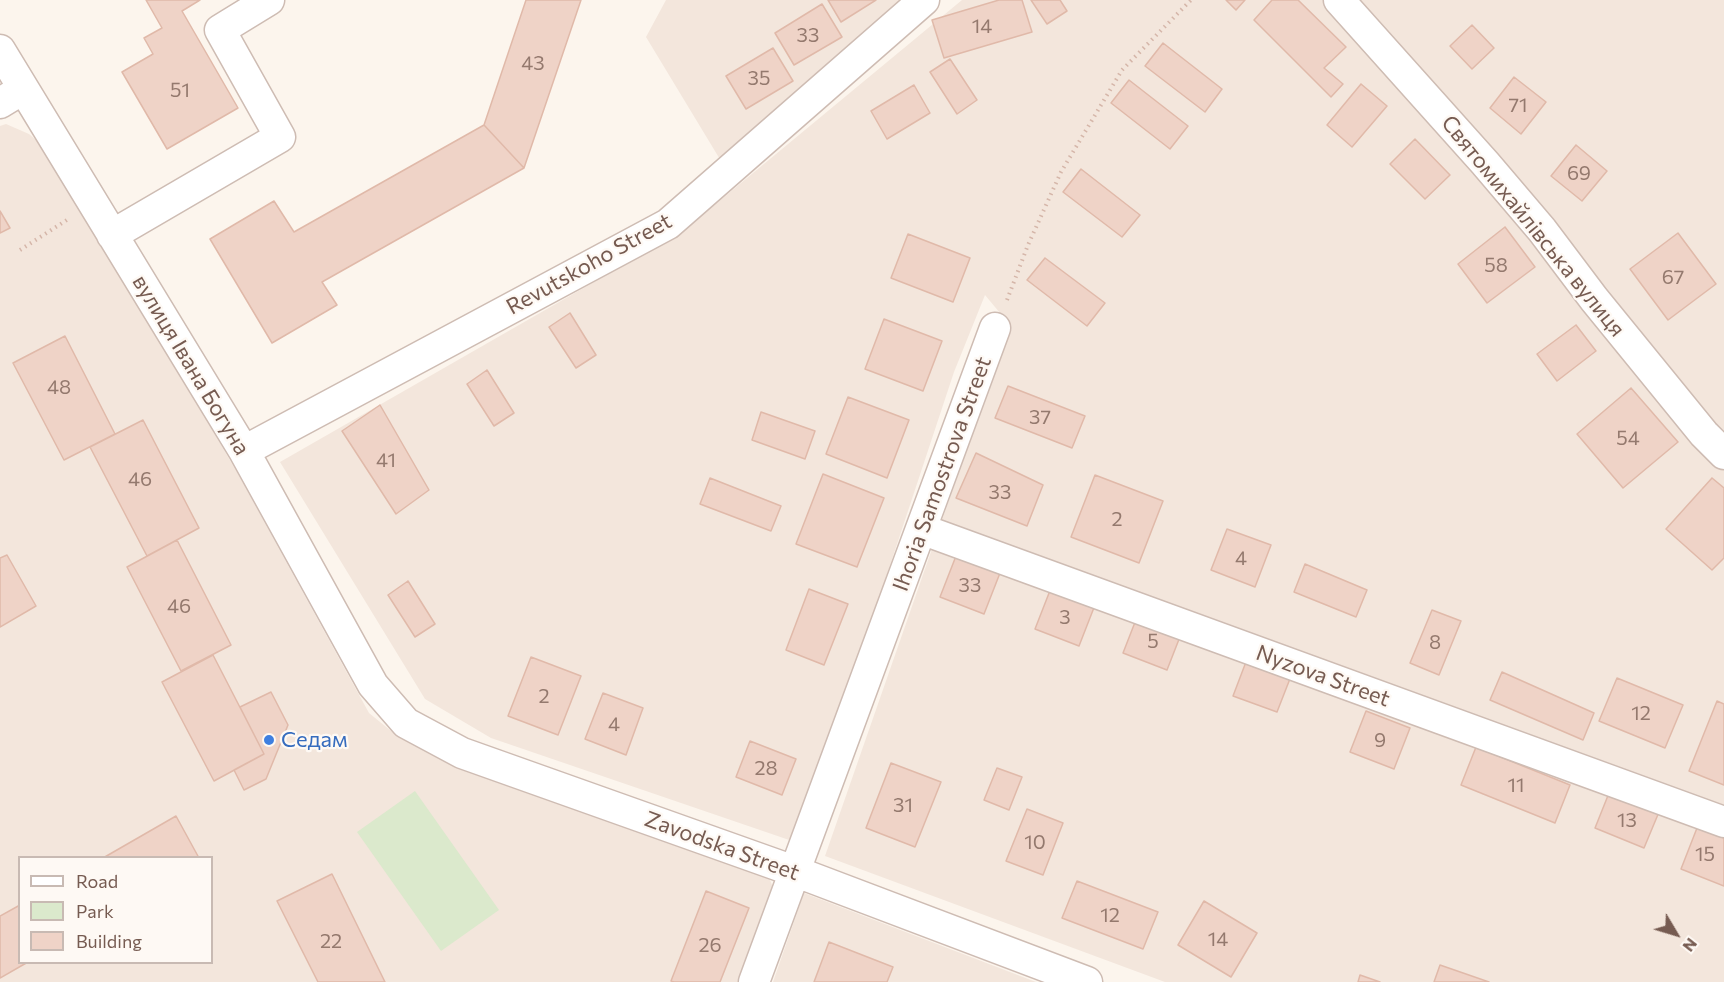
<!DOCTYPE html>
<html>
<head>
<meta charset="utf-8">
<style>
  body { margin:0 }
  #map { position:relative; width:1724px; height:982px; overflow:hidden; background:#fcf5ed; font-family:Commissioner,sans-serif }
  canvas { display:block }
  .legend { position:absolute; left:18px; top:856px; width:195px; height:108px; box-sizing:border-box; background:#fef9f4; border:2px solid #c8bab3; margin:0; padding:8px 10px; list-style:none; font-size:18px; color:#765b51 }
  .legend li { display:flex; align-items:center; gap:12px; height:30px }
  .legend b { width:30px; border:2px solid #c8bab3 }
  .north { position:absolute; left:1646px; top:904px; width:60px; height:60px; -webkit-text-stroke:4px #fef9f4; paint-order:stroke; rotate:128deg; font-size:16px; font-weight:700; line-height:24px; text-align:center; color:#765b51 }
  .north::after { content:''; display:block; margin:auto; width:21px; height:27px; background:#765b51; clip-path:polygon(50% 0,100% 100%,50% 72%,0 100%) }
</style>
</head>
<body>
<div id="map">
<canvas width="1724" height="982"></canvas>
<ul class="legend">
<li><b style="height:8px;background:#fff"></b>Road</li>
<li><b style="height:16px;background:#dbe9cc"></b>Park</li>
<li><b style="height:16px;background:#efd3c7"></b>Building</li>
</ul>
<div class="north">N</div>
</div>
<script>
const context = document.querySelector('canvas').getContext('2d');
context.lineJoin = 'round';
function fillPath(path, color) { context.fillStyle = color; context.fill(path, 'evenodd'); }
const shape = rows => new Path2D(rows.map(r => 'M' + r).join(''));
function strokePath(path, color, width, dash) { context.strokeStyle = color; context.lineWidth = width; context.lineCap = dash ? 'butt' : 'round'; context.setLineDash(dash || []); context.stroke(path); }
function drawText(font, color, halo, rows, align = 'center') {
  context.font = font + ' Commissioner,sans-serif'; context.lineWidth = 4.5; context.setLineDash([]); context.textBaseline = 'middle'; context.strokeStyle = halo; context.fillStyle = color; for (const [text, x, y, turn = 0] of rows) {
    context.save(); context.translate(x, y); context.rotate((+turn || 0) * Math.PI / 180); context.textAlign = isNaN(turn) ? turn : align; if (halo) context.strokeText(text, 0, 0); context.fillText(text, 0, 0); context.restore();
  }
}
fillPath(shape([
  [666,0,906,0,721,161,646,37],
  [962,0,1724,0,1724,982,1165,982,825,856,1010,325,985,295,954,372,798,843,491,738,425,699,280,462,683,231],
  [6,124,29,134,51,153,238,474,369,713,396,735,477,774,768,875,776,895,744,982,0,982,0,126],
  [20,858,212,858,212,962,20,962],
  [804,893,1036,982,773,982]
]), '#f3e6dc');
fillPath(shape([
  [415,791,499,910,441,951,357,832]
]), '#dbe9cc');
const building = shape([
  [146,0,200,0,182,11,238,108,167,149,122,72,153,54,144,38,162,28,146,0],
  [526,0,581,0,524,168,484,125,526,0],
  [828,0,876,0,841,22,828,0],
  [999,0,1022,0,1032,32,944,58,932,20,999,0],
  [1031,0,1060,0,1067,11,1047,24,1031,0],
  [1226,0,1245,0,1236,10,1226,0],
  [1272,0,1298,0,1346,47,1324,68,1343,84,1331,97,1254,20,1272,0],
  [822,4,842,37,794,65,775,33,822,4],
  [1472,25,1494,48,1472,69,1450,46,1472,25],
  [1163,43,1222,89,1205,112,1145,66,1163,43],
  [773,48,793,81,746,109,726,76,773,48],
  [950,59,977,100,957,114,930,72,950,59],
  [1514,77,1546,102,1521,134,1490,108,1514,77],
  [1129,80,1188,126,1170,149,1111,103,1129,80],
  [1361,84,1387,106,1352,147,1327,125,1361,84],
  [914,85,930,113,887,139,871,111,914,85],
  [484,125,524,168,322,282,337,305,272,343,210,239,274,201,294,232,484,125],
  [1415,139,1450,175,1425,199,1390,164,1415,139],
  [1576,145,1607,171,1582,201,1551,176,1576,145],
  [1081,169,1140,215,1122,237,1063,192,1081,169],
  [0,211,10,228,0,233,0,211],
  [1505,227,1535,267,1487,303,1458,264,1505,227],
  [1678,233,1716,284,1668,320,1630,269,1678,233],
  [908,234,970,258,953,302,891,278,908,234],
  [1045,258,1105,303,1087,326,1027,280,1045,258],
  [570,313,596,355,576,368,549,327,570,313],
  [884,319,942,341,923,391,865,369,884,319],
  [1576,325,1596,351,1557,381,1537,354,1576,325],
  [65,336,115,434,64,460,13,363,65,336],
  [487,370,514,413,494,426,467,384,487,370],
  [1008,386,1085,416,1072,448,995,418,1008,386],
  [1631,388,1678,442,1623,488,1577,434,1631,388],
  [848,397,909,420,887,478,826,454,848,397],
  [380,405,429,490,396,514,342,431,380,405],
  [761,412,815,431,805,459,752,440,761,412],
  [143,420,199,528,147,556,90,447,143,420],
  [976,453,1043,485,1027,526,956,498,976,453],
  [823,474,884,498,857,567,796,544,823,474],
  [1095,475,1163,501,1139,563,1071,537,1095,475],
  [710,478,781,506,771,531,700,504,710,478],
  [1712,478,1724,488,1724,558,1712,570,1666,529,1712,478],
  [1227,529,1271,545,1255,587,1211,570,1227,529],
  [177,540,231,645,181,671,127,567,177,540],
  [7,555,36,606,0,627,0,558,7,555],
  [956,556,1000,573,984,614,940,597,956,556],
  [1305,564,1367,590,1356,617,1294,592,1305,564],
  [408,581,435,624,415,637,388,595,408,581],
  [1051,588,1095,605,1079,646,1035,629,1051,588],
  [809,589,848,604,824,665,786,650,809,589],
  [1432,610,1461,621,1439,675,1410,663,1432,610],
  [1139,612,1183,629,1167,670,1123,653,1139,612],
  [1249,654,1293,671,1277,712,1233,696,1249,654],
  [213,655,264,754,214,781,162,682,213,655],
  [531,657,581,676,558,735,508,716,531,657],
  [1502,672,1594,713,1583,740,1490,700,1502,672],
  [1617,678,1683,705,1665,748,1599,721,1617,678],
  [271,692,288,725,266,779,244,790,234,770,264,754,240,707,271,692],
  [603,693,643,708,626,755,585,739,603,693],
  [1717,701,1724,704,1724,785,1689,771,1717,701],
  [1366,711,1410,728,1394,769,1350,752,1366,711],
  [750,741,796,759,782,795,736,777,750,741],
  [1476,747,1570,785,1555,823,1461,785,1476,747],
  [891,763,941,782,915,847,866,828,891,763],
  [997,768,1022,777,1009,810,984,800,997,768],
  [1609,793,1659,812,1644,848,1595,828,1609,793],
  [1027,809,1063,823,1043,875,1006,861,1027,809],
  [176,816,199,858,103,858,176,816],
  [1697,828,1724,838,1724,886,1681,869,1697,828],
  [332,874,385,982,318,982,277,901,332,874],
  [1077,881,1158,912,1143,949,1062,918,1077,881],
  [706,891,749,908,720,982,674,982,671,981,706,891],
  [1204,901,1257,933,1231,977,1178,945,1204,901],
  [20,905,20,962,28,962,0,978,0,916,20,905],
  [829,942,893,967,887,982,814,982,829,942],
  [1440,965,1489,982,1434,982,1440,965],
  [1360,975,1380,982,1358,982,1360,975]
]);
fillPath(building, '#efd3c7');
strokePath(building, '#e0b9a9', 1.5);
const street = shape([
  [1339,0,1485,163,1542,230,1594,299,1704,434,1724,454],
  [0,50,244,451,373,685,406,723,462,753,794,871,1087,982],
  [0,103,23,89],
  [112,235,280,137,220,30,269,0],
  [244,451,668,224,924,0],
  [921,529,1724,822],
  [754,982,995,328]
]);
strokePath(street, '#cebcb3', 33);
strokePath(shape([
  [20,250,70,218],
  [1007,300,1028,245,1061,172,1122,70,1191,0]
]), '#d5b6a9', 4, [1.5, 4.5]);
strokePath(street, '#fff', 30);
for (const [x, y, r, color] of [
  [269,740,6,"#3f7fe0"]
]) { const dot = new Path2D(); dot.arc(x, y, r, 0, 2 * Math.PI); context.fillStyle = color; context.fill(dot); strokePath(dot, '#fef9f4', 2); }
drawText('20px', '#94796e', null, [
  ["14",982,26],
  ["33",808,35],
  ["43",533,63],
  ["35",759,78],
  ["51",180,90],
  ["71",1518,105],
  ["69",1579,173],
  ["58",1496,265],
  ["67",1673,277],
  ["48",59,387],
  ["37",1040,417],
  ["54",1628,438],
  ["41",386,460],
  ["46",140,479],
  ["33",1000,492],
  ["2",1117,519],
  ["4",1241,558],
  ["33",970,585],
  ["46",179,606],
  ["3",1065,617],
  ["5",1153,641],
  ["8",1435,642],
  ["2",544,696],
  ["12",1641,713],
  ["4",614,724],
  ["9",1380,740],
  ["28",766,768],
  ["11",1516,785],
  ["31",903,805],
  ["13",1627,820],
  ["10",1035,842],
  ["15",1705,854],
  ["12",1110,915],
  ["14",1218,939],
  ["22",331,941],
  ["26",710,945]
]);
drawText('22px', '#765b51', '#fef9f4', [
  ["Святомихайлівська вулиця",1533,226,51],
  ["Revutskoho Street",589,264,-29],
  ["вулиця Івана Богуна",191,365,59],
  ["Ihoria Samostrova Street",942,474,-70],
  ["Nyzova Street",1323,676,20],
  ["Zavodska Street",722,846,20]
]);
drawText('22px', '#366cbe', '#fef9f4', [
  ["Седам",281,740]
], 'left');
</script>
</body>
</html>
